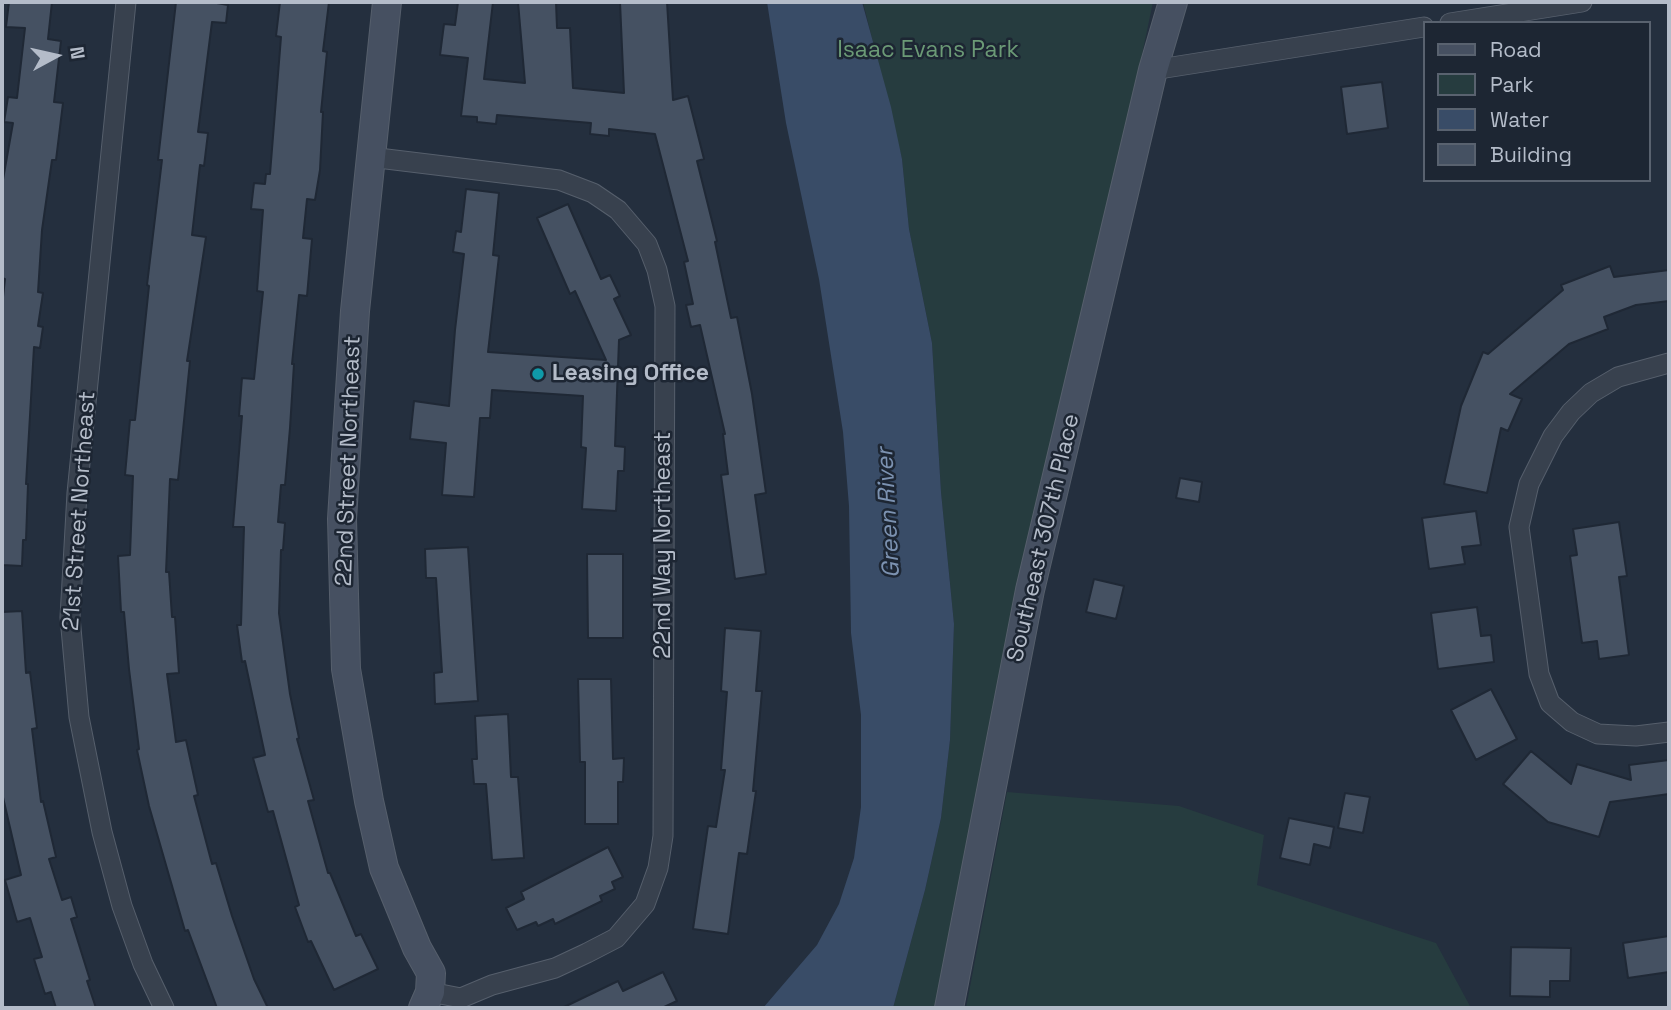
<!DOCTYPE html>
<html>
<head>
<meta charset="utf-8">
<style>
  body { margin:0 }
  #map { position:relative; width:1671px; height:1010px; overflow:hidden; background:#242f3e; font-family:"Space Grotesk",sans-serif }
  canvas { display:block }
  .frame { position:absolute; inset:0; border:4px solid #b4bcc9; pointer-events:none }
  .legend { position:absolute; left:1423px; top:21px; width:228px; height:161px; box-sizing:border-box; background:#1d2633; border:2px solid #59626f; margin:0; padding:9px 12px; list-style:none; font-size:21px; color:#b4bcc9 }
  .legend li { display:flex; align-items:center; gap:14px; height:35px }
  .legend b { width:35px; border:2px solid #59626f }
  .north { position:absolute; left:21px; top:21px; width:70px; height:70px; -webkit-text-stroke:5px #1d2633; paint-order:stroke; rotate:82deg; font-size:19px; font-weight:700; line-height:28px; text-align:center; color:#b4bcc9 }
  .north::after { content:''; display:block; margin:auto; width:24px; height:32px; background:#b4bcc9; clip-path:polygon(50% 0,100% 100%,50% 72%,0 100%) }
</style>
</head>
<body>
<div id="map">
<canvas width="1671" height="1010"></canvas>
<div class="frame"></div>
<ul class="legend">
<li><b style="height:9px;background:#465061"></b>Road</li>
<li><b style="height:19px;background:#263c3f"></b>Park</li>
<li><b style="height:19px;background:#394c67"></b>Water</li>
<li><b style="height:19px;background:#455162"></b>Building</li>
</ul>
<div class="north">N</div>
</div>
<script>
const context = document.querySelector('canvas').getContext('2d');
context.lineJoin = 'round';
function fillPath(path, color) { context.fillStyle = color; context.fill(path, 'evenodd'); }
const shape = rows => new Path2D(rows.map(r => 'M' + r).join(''));
function strokePath(path, color, width, dash) { context.strokeStyle = color; context.lineWidth = width; context.lineCap = dash ? 'butt' : 'round'; context.setLineDash(dash || []); context.stroke(path); }
function drawText(font, color, halo, rows, align = 'center') {
  context.font = font + ' "Space Grotesk",sans-serif'; context.lineWidth = 5; context.setLineDash([]); context.textBaseline = 'middle'; context.strokeStyle = halo; context.fillStyle = color; for (const [text, x, y, turn = 0] of rows) {
    context.save(); context.translate(x, y); context.rotate((+turn || 0) * Math.PI / 180); context.textAlign = isNaN(turn) ? turn : align; if (halo) context.strokeText(text, 0, 0); context.fillText(text, 0, 0); context.restore();
  }
}
fillPath(shape([
  [863,2,1153,2,943,1008,893,1008,925,890,941,818,950,740,954,624,941,492,932,343,909,229,902,159],
  [1007,792,1179,806,1264,835,1257,885,1436,943,1471,1008,966,1008]
]), '#263c3f');
fillPath(shape([
  [767,2,862,2,891,107,902,159,909,229,932,343,941,492,954,624,950,740,941,818,925,890,893,1008,763,1008,817,945,839,904,854,858,861,807,861,715,851,633,849,506,843,432,819,279,786,123]
]), '#394c67');
const building = shape([
  [9,2,52,2,48,39,61,41,54,102,63,103,56,160,52,160,42,230,38,292,43,293,38,326,43,327,40,348,34,347,26,484,28,484,26,540,23,540,22,566,2,565,2,306,5,279,2,278,2,185,13,123,4,122,8,97,17,98,25,28,6,27,9,2],
  [176,2,211,2,228,5,226,23,212,22,198,132,208,133,204,166,200,165,192,235,206,237,187,361,190,361,178,480,170,479,166,572,169,572,172,617,175,617,179,673,167,674,176,742,186,740,198,795,194,796,212,864,216,863,232,916,254,979,268,1008,217,1008,188,930,185,931,149,806,137,750,139,749,129,669,124,612,121,612,118,556,130,555,133,476,125,475,130,420,135,420,149,286,147,285,162,160,158,160,176,2],
  [280,2,329,2,323,51,327,52,321,112,323,112,320,170,315,200,307,199,303,238,312,239,307,296,299,295,292,364,294,364,290,428,285,485,281,485,278,522,285,523,283,550,281,550,279,613,290,694,299,738,297,739,314,800,308,801,328,873,330,873,356,936,361,934,378,969,334,990,311,941,308,942,295,907,299,905,273,811,268,812,253,758,265,755,245,661,242,662,237,625,241,625,244,527,233,527,242,416,239,416,242,378,254,379,263,292,257,291,263,210,251,209,254,183,265,184,266,174,270,174,281,37,276,36,280,2],
  [458,2,493,2,484,79,525,83,518,2,556,2,557,28,570,28,573,88,624,93,620,2,667,2,673,100,688,96,704,159,697,161,717,241,715,242,731,318,737,317,752,394,766,493,755,495,766,574,735,579,721,475,728,474,723,434,725,434,700,325,691,327,686,305,693,304,684,262,688,261,655,134,609,129,609,136,590,134,591,123,497,115,496,124,477,122,477,117,461,116,468,58,440,55,444,24,455,25,458,2],
  [1382,82,1388,128,1347,134,1341,87,1382,82],
  [466,189,499,193,493,255,499,256,488,352,606,360,575,291,570,294,537,218,568,204,601,279,610,275,620,296,614,299,631,335,619,340,615,446,625,447,624,471,618,471,616,511,582,509,586,448,581,447,583,396,492,390,490,418,480,418,474,497,442,495,446,443,410,439,414,401,449,406,455,330,464,254,453,252,456,231,461,232,466,189],
  [1610,266,1614,277,1669,270,1669,301,1636,305,1604,317,1608,329,1569,344,1510,394,1522,399,1508,431,1501,428,1487,493,1444,484,1461,406,1483,352,1488,354,1563,290,1561,285,1610,266],
  [1180,478,1202,482,1199,502,1176,498,1180,478],
  [1476,511,1481,545,1462,547,1465,564,1429,569,1422,518,1476,511],
  [1619,522,1627,576,1619,577,1629,655,1599,659,1597,641,1582,643,1570,556,1577,555,1573,529,1619,522],
  [468,547,478,701,435,704,434,673,442,672,436,578,426,578,425,549,468,547],
  [587,554,623,554,623,638,588,638,587,554],
  [1094,579,1124,586,1116,619,1086,612,1094,579],
  [1477,607,1481,636,1491,635,1494,662,1438,669,1431,613,1477,607],
  [22,611,26,673,30,672,37,728,32,729,41,802,43,801,56,857,49,859,62,900,71,897,77,917,71,919,90,980,87,981,96,1008,56,1008,51,992,45,994,34,959,42,957,30,918,17,922,5,880,21,875,2,793,2,612,22,611],
  [725,628,761,631,756,691,762,691,753,791,756,791,747,854,739,853,728,934,693,929,708,826,716,827,725,770,721,770,727,692,721,691,725,628],
  [578,679,611,679,613,759,624,758,623,782,618,782,618,824,585,824,585,762,580,762,578,679],
  [1491,689,1517,739,1476,760,1451,710,1491,689],
  [508,714,511,777,518,777,524,858,492,860,486,784,474,784,472,759,477,759,475,716,508,714],
  [1531,751,1571,784,1577,764,1631,780,1629,765,1669,760,1669,794,1610,802,1599,837,1548,822,1503,784,1531,751],
  [1345,793,1370,797,1363,833,1338,828,1345,793],
  [1289,818,1334,827,1330,848,1314,844,1310,865,1280,858,1289,818],
  [608,847,623,877,612,882,615,889,600,896,602,901,555,924,553,919,538,926,536,922,517,930,506,908,524,899,521,892,608,847],
  [1669,936,1669,972,1628,978,1623,943,1669,936],
  [1511,947,1571,948,1570,981,1550,981,1550,997,1510,996,1511,947],
  [663,972,677,1001,662,1008,562,1008,618,981,623,991,663,972]
]);
fillPath(building, '#455162');
strokePath(building, '#1f2835', 2);
const street = shape([
  [126,2,77,493,70,617,79,717,102,832,122,906,143,964,164,1008],
  [1450,23,1582,2],
  [1153,70,1424,27],
  [370,157,559,180,593,193,618,210,647,244,657,270,665,306,663,836,658,868,645,904,616,938,587,953,555,968,492,985,461,998,430,992],
  [1669,363,1618,377,1591,393,1571,412,1553,436,1529,484,1519,527,1539,674,1550,703,1572,722,1598,734,1636,736,1669,732]
]);
const secondary = shape([
  [387,2,355,311,342,519,346,669,369,801,384,868,417,948,431,973,430,992,423,1008],
  [949,1008,1030,590,1153,70,1173,2]
]);
strokePath(street, '#565f6c', 21);
strokePath(secondary, '#565f6c', 30);
strokePath(street, '#38414e', 19);
strokePath(secondary, '#465061', 28);
for (const [x, y, r, color] of [
  [538,374,7,"#0f9aa8"]
]) { const dot = new Path2D(); dot.arc(x, y, r, 0, 2 * Math.PI); context.fillStyle = color; context.fill(dot); strokePath(dot, '#1d2633', 2.5); }
drawText('23px', '#6b9a76', '#1d2633', [
  ["Isaac Evans Park",928,51]
]);
drawText('bold 23px', '#b4bcc9', '#1d2633', [
  ["Leasing Office",552,374]
], 'left');
drawText('23px', '#b4bcc9', '#1d2633', [
  ["22nd Street Northeast",349,461,-88],
  ["21st Street Northeast",80,511,-86],
  ["Southeast 307th Place",1044,538,-77],
  ["22nd Way Northeast",664,545,-90]
]);
drawText('italic 24px', '#7c92b1', '#1d2633', [
  ["Green River",889,513,-93]
]);
</script>
</body>
</html>
